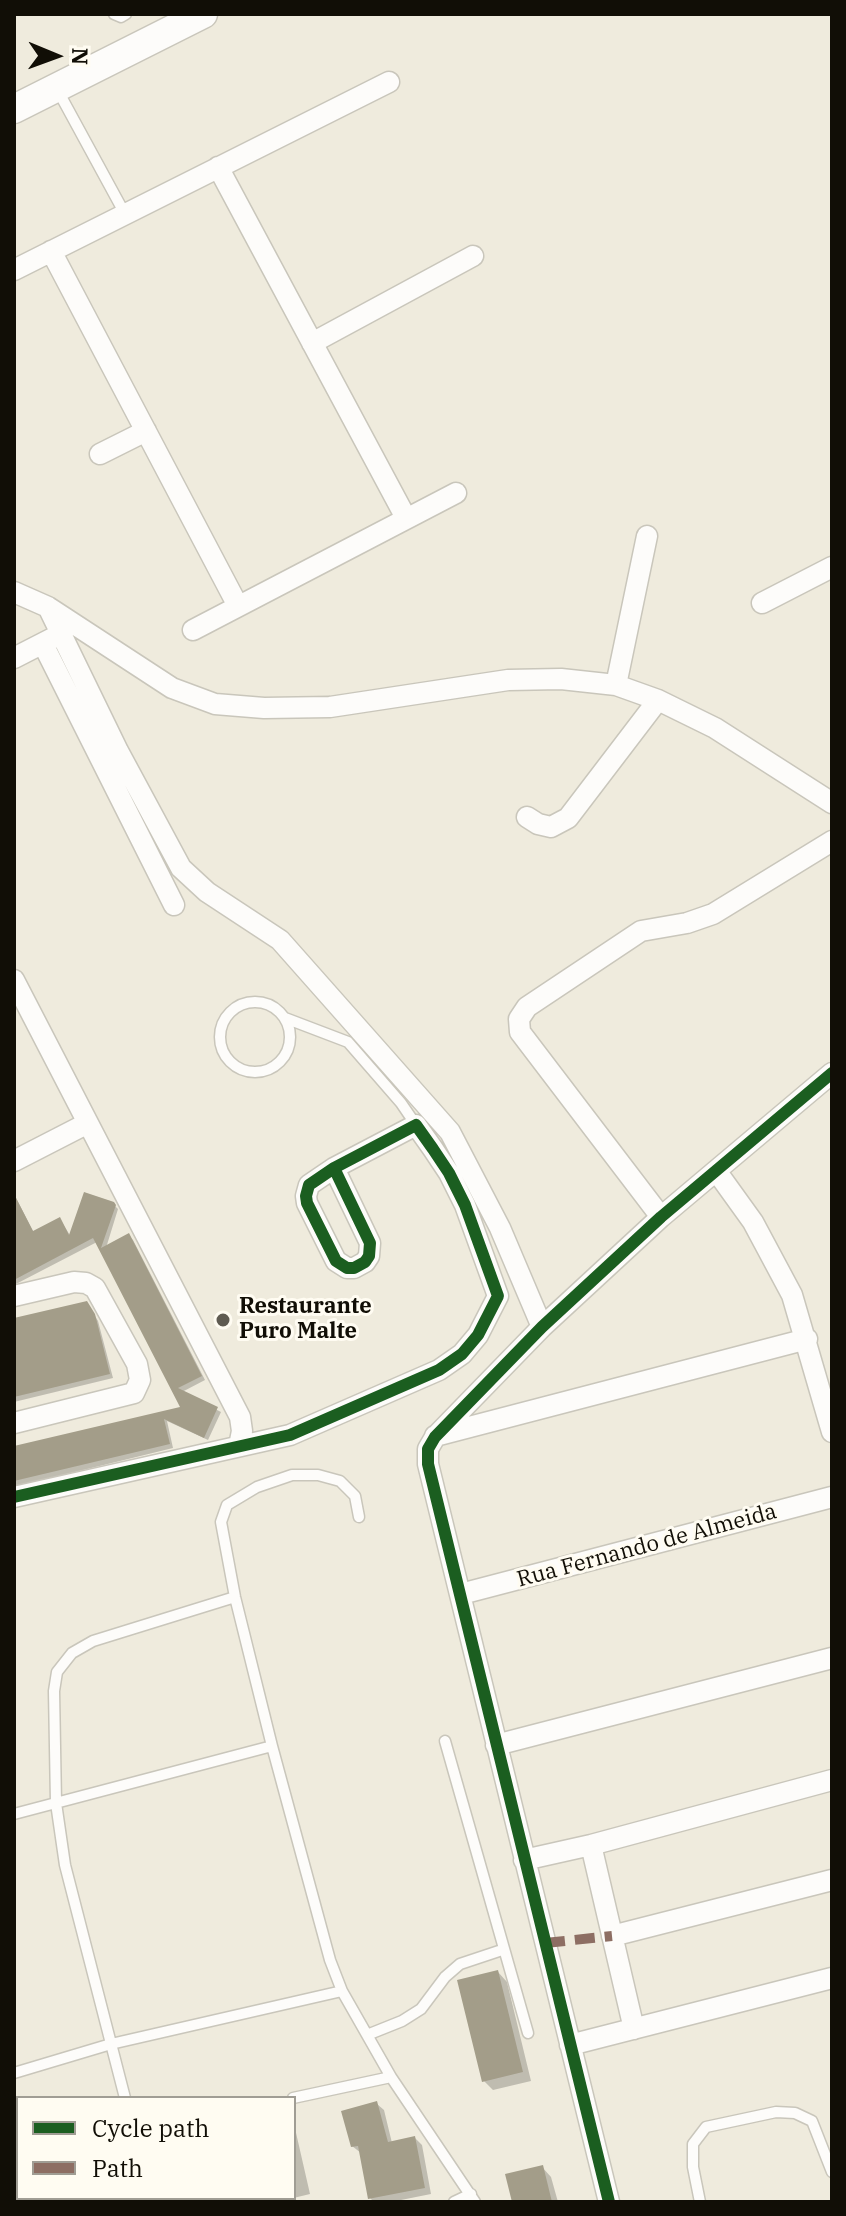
<!DOCTYPE html>
<html>
<head>
<meta charset="utf-8">
<style>
  body { margin:0 }
  #map { position:relative; width:846px; height:2216px; overflow:hidden; background:#efebdd; font-family:"IBM Plex Serif",serif }
  canvas { display:block }
  .frame { position:absolute; inset:0; border:16px solid #110e06; pointer-events:none }
  .legend { position:absolute; left:16px; top:2096px; width:280px; height:104px; box-sizing:border-box; background:#fffcf2; border:2px solid #a09d94; margin:0; padding:10px 14px; list-style:none; font-size:24px; color:#110e06 }
  .legend li { display:flex; align-items:center; gap:16px; height:40px }
  .legend b { width:40px; border:2px solid #a09d94 }
  .north { position:absolute; left:16px; top:16px; width:80px; height:80px; -webkit-text-stroke:6px #fffcf2; paint-order:stroke; rotate:91deg; font-size:22px; font-weight:700; line-height:32px; text-align:center; color:#110e06 }
  .north::after { content:''; display:block; margin:auto; width:28px; height:36px; background:#110e06; clip-path:polygon(50% 0,100% 100%,50% 72%,0 100%) }
</style>
</head>
<body>
<div id="map">
<canvas width="846" height="2216"></canvas>
<div class="frame"></div>
<ul class="legend">
<li><b style="height:10px;background:#1b5e20"></b>Cycle path</li>
<li><b style="height:10px;background:#8d6e63"></b>Path</li>
</ul>
<div class="north">N</div>
</div>
<script>
const context = document.querySelector('canvas').getContext('2d');
context.lineJoin = 'round';
function fillPath(path, color) { context.fillStyle = color; context.fill(path, 'evenodd'); }
const shape = rows => new Path2D(rows.map(r => 'M' + r).join(''));
function strokePath(path, color, width, dash) { context.strokeStyle = color; context.lineWidth = width; context.lineCap = dash ? 'butt' : 'round'; context.setLineDash(dash || []); context.stroke(path); }
function drawText(font, color, halo, rows, align = 'center') {
  context.font = font + ' "IBM Plex Serif",serif'; context.lineWidth = 6; context.setLineDash([]); context.textBaseline = 'middle'; context.strokeStyle = halo; context.fillStyle = color; for (const [text, x, y, turn = 0] of rows) {
    context.save(); context.translate(x, y); context.rotate((+turn || 0) * Math.PI / 180); context.textAlign = isNaN(turn) ? turn : align; if (halo) context.strokeText(text, 0, 0); context.fillText(text, 0, 0); context.restore();
  }
}
fillPath(shape([
  [14,1194,34,1233,60,1219,71,1237,113,1204,118,1209,106,1248,129,1236,133,1240,205,1380,182,1392,221,1412,208,1440,167,1421,173,1448,14,1487,14,1449,183,1409,97,1242,14,1285],
  [87,1303,98,1321,113,1378,14,1402,14,1321],
  [498,1972,507,1982,531,2081,493,2090,484,2081],
  [377,2104,384,2110,392,2143,415,2138,422,2145,431,2194,391,2202,374,2202,370,2198,361,2153,352,2146],
  [294,2124,310,2194,277,2202,190,2202,189,2198,294,2198],
  [542,2167,551,2177,558,2202,514,2202],
  [90,2198,135,2198,136,2202,74,2202]
]), '#0003');
fillPath(shape([
  [84,1192,114,1202,116,1205,101,1248,129,1233,202,1376,178,1388,218,1407,204,1438,164,1419,170,1444,14,1481,14,1446,180,1407,93,1238,14,1280,14,1194,33,1231,60,1217,69,1235],
  [87,1301,95,1314,110,1374,14,1397,14,1318],
  [498,1970,523,2072,482,2082,457,1980],
  [377,2101,388,2142,415,2136,425,2188,368,2199,358,2146,351,2147,341,2111],
  [543,2165,552,2202,512,2202,505,2174]
]), '#a39d89');
const lane = shape([
  [114,14,121,17,126,14],
  [57,89,125,214],
  '220 1037a35 35 0 1 1 70 0a35 35 0 1 1-70 0Z',
  [285,1018,348,1042,401,1103,416,1125],
  [445,1741,528,2033],
  [14,1814,272,1746],
  [367,2035,402,2021,421,2009,445,1977,460,1964,502,1950],
  [14,2073,111,2044,342,1991],
  [391,2077,475,2202],
  [125,2098,65,1865,56,1803,54,1691,57,1672,72,1653,93,1641,235,1597],
  [293,2098,391,2077,342,1991,330,1960,272,1746,235,1597,221,1522,227,1505,257,1487,292,1475,318,1475,340,1481,355,1496,359,1517],
  [14,2131,18,2144],
  [34,2198,35,2202],
  [454,2202,471,2194],
  [700,2202,693,2167,693,2144,706,2127,776,2112,795,2113,812,2121,832,2172]
]);
const street = shape([
  [218,167,406,518],
  [51,251,238,606],
  [14,270,389,82],
  [312,343,473,256],
  [100,454,146,431],
  [14,592,48,607,172,688,215,704,264,708,330,707,508,680,561,679,616,685,658,700,715,728,832,803],
  [762,603,832,567],
  [48,607,118,751,181,868,207,892,280,940,450,1132,500,1228,542,1327],
  [193,630,456,493],
  [43,644,174,905],
  [14,658,53,638],
  [616,685,647,536],
  [527,817,538,824,551,827,568,818,658,700],
  [14,980,240,1417,242,1431,239,1446],
  [14,1161,88,1123],
  [717,1172,753,1222,792,1295,832,1432],
  [661,1217,520,1032,519,1019,527,1007,641,931,687,923,713,914,832,841],
  [14,1296,74,1282,86,1283,95,1288,137,1364,140,1380,134,1393,14,1423],
  [435,1436,807,1339],
  [14,1497,290,1435,439,1370,462,1354,478,1335,498,1296,465,1205,449,1173,433,1149,416,1125,334,1168,309,1185,306,1196,307,1203,336,1261,347,1268,354,1268,365,1262,369,1256,370,1243,334,1168],
  [461,1594,832,1497],
  [496,1745,832,1658],
  [591,1845,634,2029],
  [524,1860,591,1845,832,1780],
  [612,1936,832,1880],
  [570,2045,832,1978],
  [609,2202,428,1464,428,1449,435,1437,542,1327,661,1217,832,1073]
]);
const secondary = shape([
  [14,109,203,14]
]);
strokePath(lane, '#c9c6bb', 13);
strokePath(street, '#c9c6bb', 23);
strokePath(secondary, '#c9c6bb', 31);
strokePath(lane, '#fdfcfa', 10);
strokePath(street, '#fdfcfa', 20);
strokePath(secondary, '#fdfcfa', 28);
strokePath(shape([
  [545,1943,612,1936]
]), '#8d6e63', 10, [20, 10]);
strokePath(shape([
  [14,1497,290,1435,439,1370,462,1354,478,1335,498,1296,465,1205,449,1173,433,1149,416,1125,334,1168,309,1185,306,1196,307,1203,336,1261,347,1268,354,1268,365,1262,369,1256,370,1243,334,1168],
  [609,2202,428,1464,428,1449,435,1437,542,1327,661,1217,832,1073]
]), '#1b5e20', 12);
for (const [x, y, r, color] of [
  [223,1320,8,"#5f5b51"]
]) { const dot = new Path2D(); dot.arc(x, y, r, 0, 2 * Math.PI); context.fillStyle = color; context.fill(dot); strokePath(dot, '#fffcf2', 3); }
drawText('bold 22px', '#110e06', '#fffcf2', [
  ["Restaurante",239,1307],
  ["Puro Malte",239,1332]
], 'left');
drawText('22px', '#110e06', '#fffcf2', [
  ["Rua Fernando de Almeida",647,1546,-15]
]);
</script>
</body>
</html>
